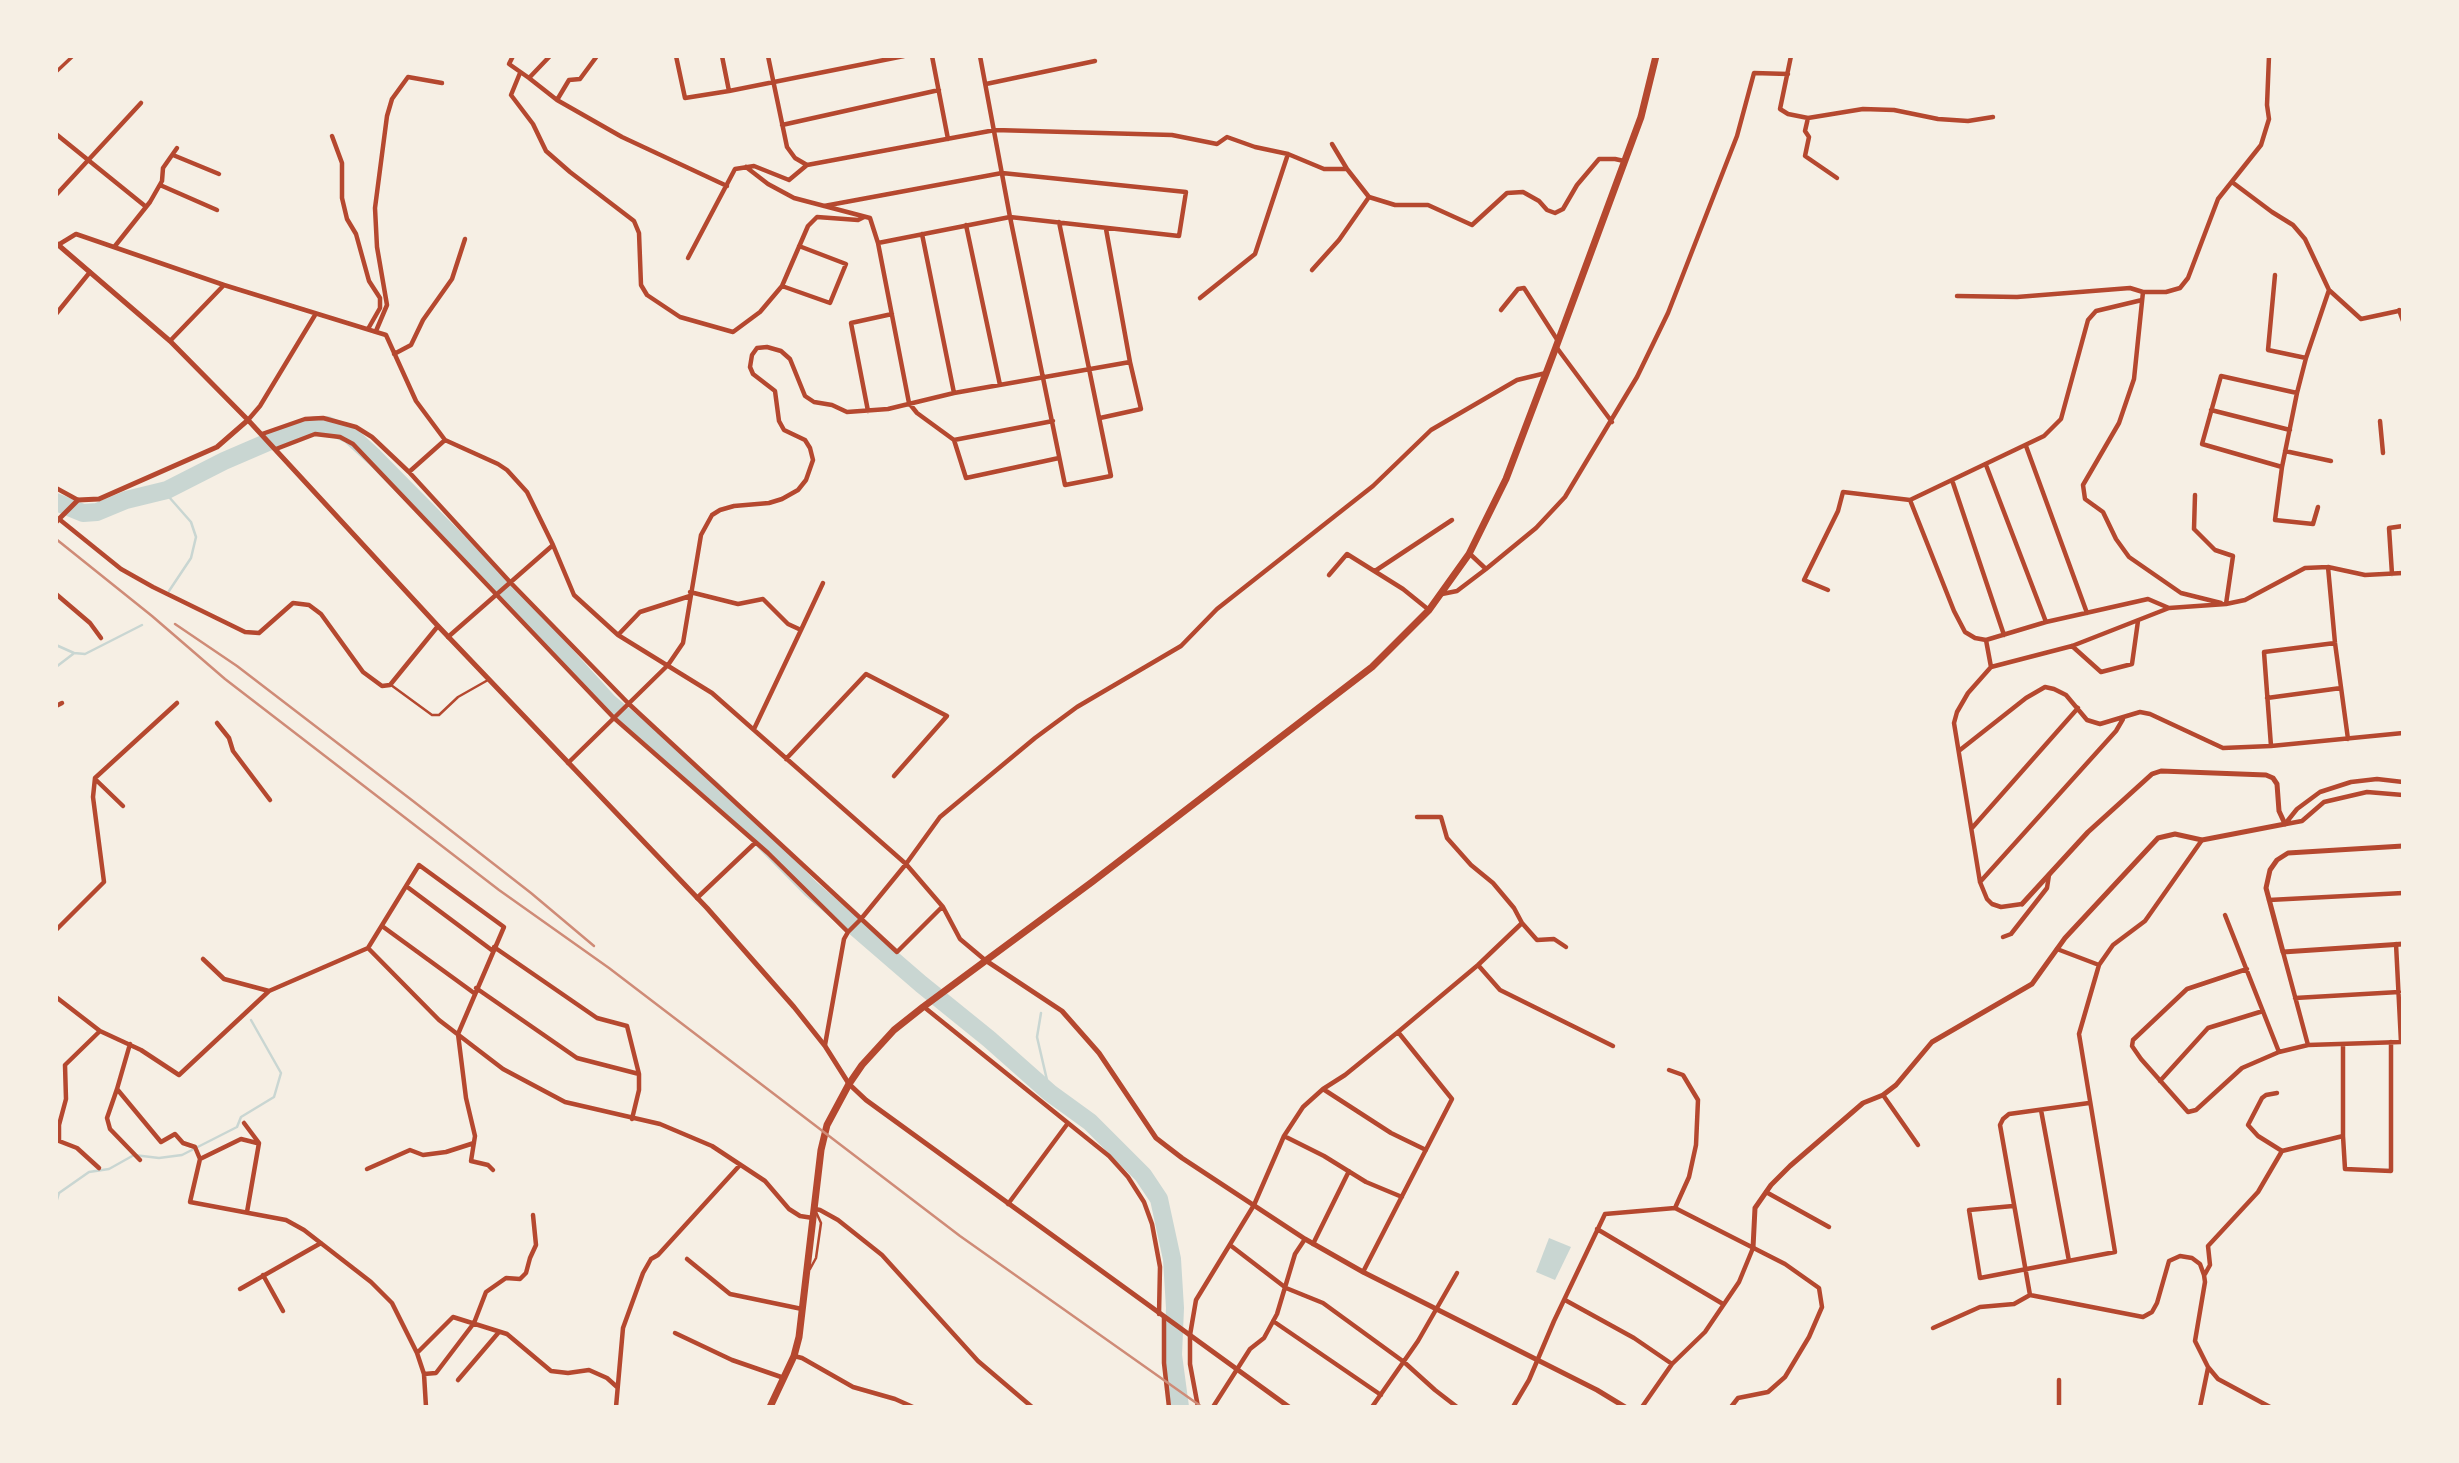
<!DOCTYPE html>
<html>
<head>
<meta charset="utf-8">
<style>
  body { margin:0 }
  #map { position:relative; width:2459px; height:1463px; overflow:hidden; background:#f6efe4; font-family:Montserrat,sans-serif }
  canvas { display:block }
  .frame { position:absolute; inset:0; border:58px solid #f6efe4; pointer-events:none }
</style>
</head>
<body>
<div id="map">
<canvas width="2459" height="1463"></canvas>
<div class="frame"></div>
</div>
<script>
const context = document.querySelector('canvas').getContext('2d');
context.lineJoin = 'round';
function fillPath(path, color) { context.fillStyle = color; context.fill(path, 'evenodd'); }
const shape = rows => new Path2D(rows.map(r => 'M' + r).join(''));
function strokePath(path, color, width, dash) { context.strokeStyle = color; context.lineWidth = width; context.lineCap = dash ? 'butt' : 'round'; context.setLineDash(dash || []); context.stroke(path); }
fillPath(shape([
  [1549,1238,1571,1247,1555,1280,1536,1272]
]), '#c9d6d2');
strokePath(shape([
  [167,490,169,497,191,522,196,537,191,558,169,591],
  [56,645,74,653,85,654,142,625],
  [56,667,73,654],
  [1041,1013,1037,1037,1050,1093],
  [56,1203,59,1193,89,1172,109,1169,134,1155,159,1158,182,1155,237,1127,241,1117,274,1097,281,1073,251,1020]
]), '#c9d6d2', 2.5);
strokePath(shape([
  [56,502,83,513,97,512,126,500,167,490,224,461,296,430,316,425,327,425,350,435,374,457,520,605,609,703,714,791,811,889,921,984,989,1039,1050,1093,1090,1122,1143,1175,1159,1199,1172,1259,1175,1308,1173,1355,1180,1407]
]), '#c9d6d2', 18);
strokePath(shape([
  [391,685,432,715,439,715,458,697,488,680],
  [810,1269,816,1258,821,1223,816,1212]
]), '#b5482f', 2.5);
strokePath(shape([
  [56,72,73,56]
]), '#b5482f', 3.5);
strokePath(shape([
  [513,56,509,64,529,78,550,56],
  [676,56,685,98,729,91],
  [722,56,729,91,904,56],
  [768,56,787,147,795,158,807,165,995,130,1172,135,1217,144,1227,137,1255,147,1288,154,1324,169,1347,169,1369,197,1395,205,1428,205,1472,225,1507,193,1523,192,1539,201,1547,210,1555,213,1563,209,1577,185,1599,159,1615,159,1624,161],
  [932,56,948,139],
  [980,56,1010,217,1065,485,1111,476,1059,222],
  [1791,56,1780,109,1788,114,1808,118,1863,109,1894,110,1938,119,1968,121,1993,117],
  [520,73,511,95,533,124,546,151,570,172,634,221,639,233,641,285,647,295,680,317,733,332,760,312,782,286,808,226,817,217,858,220,864,217],
  [529,78,557,100,622,137,727,186],
  [986,84,1095,61],
  [557,100,569,80,580,79,597,56],
  [1808,118,1805,131,1809,137,1805,156,1837,178],
  [782,125,939,90],
  [56,134,145,206],
  [332,136,342,163,342,198,347,219,356,234,369,281,380,298,380,308,368,329],
  [1332,144,1347,169],
  [173,155,219,174],
  [746,167,768,184,794,198,870,218,878,243],
  [2232,182,2272,212,2293,225,2305,239,2329,290,2306,358,2297,393,2282,467,2275,520,2313,524,2318,507],
  [160,185,217,210],
  [56,195,141,103],
  [824,206,1002,173,1186,192,1179,236,1010,217,878,243,909,403,917,413,954,440,966,478,1059,458],
  [966,225,1000,385],
  [922,234,954,393],
  [58,245,76,234,224,285,386,335,416,401,445,440,498,464,507,470,527,492,553,545,574,595,618,635,712,693,906,864,943,907,960,939,985,960],
  [115,246,150,202,162,181,163,168,177,148],
  [688,258,735,169,754,166,789,180,807,165],
  [1312,270,1339,240,1369,197],
  [2275,275,2268,350,2306,358],
  [782,286,830,303,846,264,799,246],
  [2329,290,2361,319,2403,310],
  [2143,292,2134,379,2119,423,2083,485,2085,499,2103,512,2116,539,2129,557,2181,593,2221,603],
  [1957,296,2017,297,2130,288,2143,292,2166,292,2180,288,2188,278,2218,199,2261,145,2269,119,2267,105,2269,56],
  [1200,298,1255,254,1288,154],
  [1501,310,1518,289,1524,288,1558,341],
  [2399,310,2403,321],
  [56,314,90,272],
  [376,331,387,305,377,247,375,208,387,116,392,99,408,77,442,83],
  [170,341,224,285],
  [1557,348,1612,422],
  [394,354,411,345,423,320,452,279,465,239],
  [2211,410,2290,430],
  [868,411,851,323,892,314],
  [1100,418,1141,409,1130,362,1106,229],
  [248,420,260,406,315,315],
  [2380,421,2383,453],
  [262,434,305,419,323,418,356,427,372,437,409,472,510,582,629,704,897,952,942,907],
  [954,440,1053,421],
  [2026,446,2087,613],
  [276,449,315,434,340,437,353,444,614,718,768,853,848,932],
  [2285,451,2331,461],
  [1986,465,2046,622],
  [2282,467,2202,444,2221,376,2297,393],
  [409,472,445,440],
  [1952,480,2004,635],
  [56,488,78,500],
  [2195,495,2194,529,2215,550,2233,556,2226,604],
  [1910,500,1954,611,1965,632,1975,638,1986,640,2046,622,2148,599,2169,608,2226,604,2245,600,2305,568,2328,567,2365,575,2403,573],
  [59,519,121,569,153,587,245,632,259,633,293,603,309,605,321,614,363,672,382,686,390,685,438,626],
  [1470,554,1486,569,1536,528,1565,497,1637,377,1668,313,1737,136,1754,73,1788,74],
  [2328,567,2335,643,2348,739],
  [1375,571,1452,520],
  [2392,574,2389,528,2403,526],
  [1329,575,1347,554,1403,589,1429,610],
  [1828,590,1804,580,1838,511,1843,492,1910,500,2044,436,2061,419,2088,320,2096,311,2142,300],
  [690,592,738,604,763,599,788,624,801,630,754,729],
  [56,594,90,623,101,638],
  [1442,594,1457,591,1486,569],
  [801,630,823,583],
  [618,635,640,612,690,596],
  [448,637,553,545],
  [1986,640,1991,667,1968,693,1957,712,1954,723,1980,882,1987,899,1992,904,2001,907,2022,904],
  [2072,646,2101,672,2132,664,2138,621],
  [1991,667,2072,646,2169,608],
  [2267,698,2341,688],
  [56,706,62,703],
  [217,723,229,738,233,751,270,800],
  [2271,746,2264,652,2335,643],
  [1960,750,2026,698,2045,687,2054,689,2066,695,2087,720,2100,724,2140,712,2150,714,2223,748,2271,746,2403,733],
  [786,759,866,674,947,716,894,776],
  [568,763,668,665,683,643,701,535,712,515,720,510,734,506,769,503,782,499,798,490,806,480,813,460,810,448,805,440,784,430,779,421,775,391,753,374,750,367,752,355,757,348,767,347,781,351,790,359,805,396,814,402,832,405,847,412,888,409,954,393,1130,362],
  [95,779,123,806],
  [2285,824,2297,809,2320,792,2351,782,2377,779,2403,782],
  [2286,824,2302,821,2324,802,2367,792,2403,795],
  [1972,828,2078,708],
  [1980,882,2116,731,2123,719],
  [406,886,493,951],
  [697,898,755,843],
  [2269,900,2403,893],
  [2225,915,2279,1052],
  [1522,923,1537,940,1554,939,1566,947],
  [382,926,474,993],
  [56,930,104,882,93,797,95,778,177,703],
  [2003,937,2011,934,2047,888,2049,875],
  [494,947,597,1018,627,1026,639,1074,639,1090,632,1119],
  [368,948,439,1020,503,1069,565,1102,660,1124,712,1146,765,1181,789,1209,800,1216,813,1218],
  [2057,949,2099,965],
  [2283,952,2308,1045],
  [203,959,224,979,269,991],
  [1478,965,1500,990,1613,1046],
  [2247,969,2187,989,2133,1040,2132,1046,2141,1059,2188,1112,2196,1110,2242,1068,2279,1052,2308,1045,2401,1042,2396,944],
  [476,988,577,1058,639,1074],
  [56,997,100,1031,141,1050,179,1075,269,991,368,948,419,865,504,927,458,1034,466,1098,475,1136,471,1161,488,1165,493,1170],
  [2295,998,2399,992],
  [924,1007,1109,1156,1128,1177,1144,1202,1152,1224,1160,1267,1159,1314],
  [130,1044,117,1089,161,1142,175,1134,183,1143,195,1147,200,1159,190,1202,286,1220,304,1230,371,1282,392,1303,417,1353,424,1374,426,1407],
  [825,1045,844,939,848,932,861,919,906,864,940,817,1035,738,1077,707,1181,646,1217,609,1373,486,1431,430,1517,380,1546,373],
  [2343,1045,2343,1136,2345,1169,2391,1171,2391,1042],
  [2160,1081,2208,1028,2263,1011],
  [117,1089,107,1118,110,1129,140,1160],
  [1323,1089,1391,1133,1426,1150],
  [1883,1095,1918,1145],
  [2089,1103,2009,1114,2003,1119,2000,1125,2030,1295,2143,1317,2152,1312,2157,1303,2169,1261,2180,1256,2192,1258,2200,1264,2204,1275,2205,1282,2195,1341,2208,1367,2218,1379,2270,1407],
  [2041,1110,2069,1261],
  [244,1123,259,1143,247,1212],
  [1284,1136,1324,1156,1366,1182,1402,1197],
  [2282,1151,2343,1136],
  [200,1159,241,1139,257,1143],
  [99,1168,77,1148,59,1141,59,1125,66,1099,65,1065,100,1031],
  [367,1169,410,1150,423,1155,446,1152,474,1143],
  [1766,1192,1829,1227],
  [1008,1204,1068,1123],
  [2013,1206,1969,1210,1980,1278,2115,1252,2079,1034,2099,965,2113,945,2145,921,2202,840],
  [1675,1208,1785,1264,1819,1288,1822,1307,1809,1337,1785,1377,1768,1392,1738,1398,1731,1407],
  [815,1209,820,1210,838,1220,882,1255,978,1361,1032,1407],
  [1597,1229,1723,1304],
  [1313,1244,1349,1171],
  [1230,1245,1286,1288,1323,1303,1404,1362,1435,1390,1457,1407],
  [687,1259,730,1294,802,1309],
  [1363,1272,1452,1099,1398,1032],
  [2205,1274,2210,1265,2208,1246,2258,1192,2282,1151,2258,1136,2248,1125,2262,1098,2266,1095,2277,1093],
  [263,1275,283,1311],
  [240,1289,321,1243],
  [1565,1300,1634,1338,1672,1364],
  [1164,1317,1164,1363,1169,1407],
  [1273,1321,1381,1395],
  [1933,1328,1980,1307,2014,1304,2030,1295],
  [675,1333,732,1360,784,1378],
  [417,1353,453,1317,507,1334,551,1371,568,1373,589,1370,607,1378,617,1387],
  [794,1356,802,1358,853,1387,895,1399,913,1407],
  [424,1374,436,1373,474,1323,486,1292,506,1278,520,1279,526,1273,530,1258,536,1245,533,1215],
  [458,1380,499,1332],
  [616,1407,623,1328,643,1273,651,1259,658,1255,740,1165],
  [1198,1407,1190,1364,1190,1335,1196,1300,1254,1205,1284,1136,1303,1107,1323,1089,1345,1075,1398,1032,1478,965,1522,923,1514,908,1493,883,1471,865,1447,838,1441,817,1417,817],
  [1213,1407,1250,1349,1264,1338,1277,1314,1295,1254,1305,1239],
  [1372,1407,1418,1341,1457,1273],
  [1513,1407,1529,1380,1554,1321,1605,1214,1675,1208,1689,1177,1696,1145,1698,1100,1683,1075,1669,1070],
  [1642,1407,1672,1364,1705,1332,1739,1282,1753,1248],
  [2059,1407,2059,1380],
  [2200,1407,2208,1368]
]), '#b5482f', 4.5);
strokePath(shape([
  [56,243,170,341,248,420,438,626,707,908,794,1007,825,1046,849,1084,866,1100,1289,1407],
  [56,522,78,500,99,499,217,447,248,420],
  [2403,846,2288,853,2277,860,2270,870,2266,888,2283,952,2403,944],
  [985,960,1062,1011,1099,1053,1156,1138,1182,1158,1305,1239,1363,1272,1597,1390,1625,1407],
  [1753,1248,1755,1208,1771,1185,1790,1166,1863,1103,1883,1095,1896,1085,1932,1042,2032,984,2065,938,2158,838,2175,834,2202,840,2285,824,2279,811,2277,784,2273,778,2266,775,2161,771,2152,774,2088,832,2022,904]
]), '#b5482f', 5);
strokePath(shape([
  [770,1407,794,1356,799,1337,821,1150,827,1125,849,1084,862,1065,894,1030,923,1007,1092,882,1372,667,1429,610,1469,554,1506,479,1556,347,1641,117,1656,56]
]), '#b5482f', 7);
strokePath(shape([
  [56,539,152,616,225,679,499,890,609,968,960,1236,1202,1407],
  [175,624,237,666,413,801,531,893,594,946]
]), '#cf8b77', 2.5);
</script>
</body>
</html>
